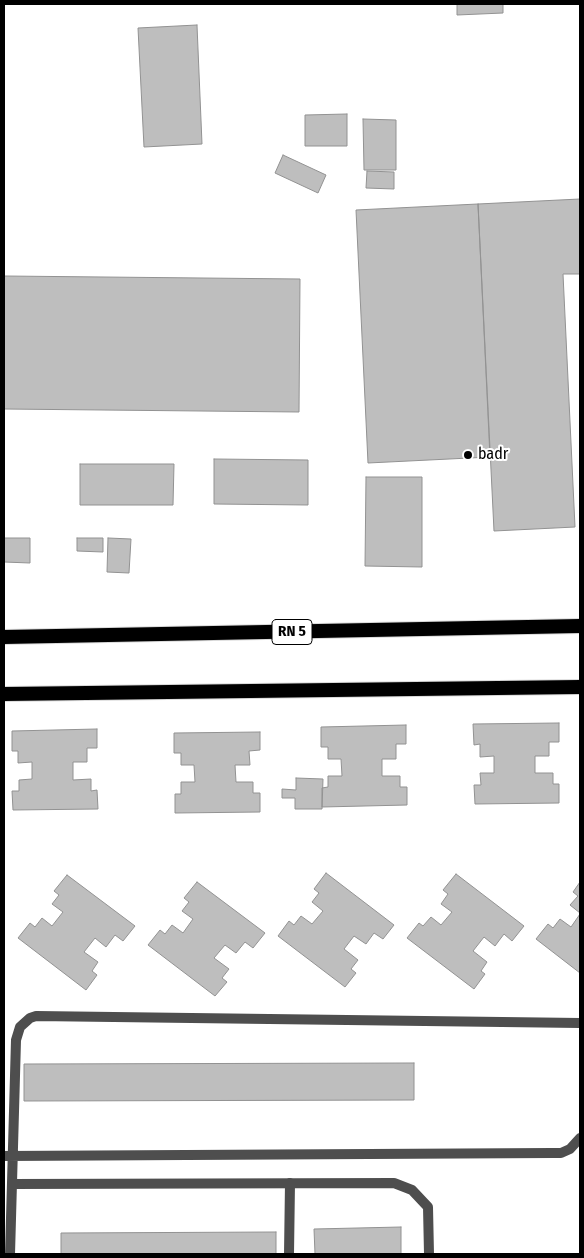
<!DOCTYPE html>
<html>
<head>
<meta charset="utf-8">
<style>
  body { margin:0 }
  #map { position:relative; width:584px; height:1258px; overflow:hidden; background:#fff; font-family:"Fira Sans Condensed",sans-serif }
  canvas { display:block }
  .frame { position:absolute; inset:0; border:5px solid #000; pointer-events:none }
</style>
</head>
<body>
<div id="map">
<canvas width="584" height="1258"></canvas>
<div class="frame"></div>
</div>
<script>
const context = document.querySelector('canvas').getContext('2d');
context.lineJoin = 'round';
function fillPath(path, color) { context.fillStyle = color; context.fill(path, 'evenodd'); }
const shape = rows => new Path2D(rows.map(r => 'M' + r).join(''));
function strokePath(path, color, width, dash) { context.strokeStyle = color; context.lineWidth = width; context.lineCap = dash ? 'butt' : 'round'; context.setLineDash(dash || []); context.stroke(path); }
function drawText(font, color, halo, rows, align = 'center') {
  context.font = font + ' "Fira Sans Condensed",sans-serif'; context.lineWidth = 4; context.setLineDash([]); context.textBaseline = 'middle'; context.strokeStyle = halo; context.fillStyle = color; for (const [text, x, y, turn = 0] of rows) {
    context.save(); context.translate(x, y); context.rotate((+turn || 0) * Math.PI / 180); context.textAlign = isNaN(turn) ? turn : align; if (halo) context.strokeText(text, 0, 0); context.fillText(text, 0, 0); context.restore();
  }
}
const building = shape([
  [457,4,503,4,503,13,457,15,457,4],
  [197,25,202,144,144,147,138,28,197,25],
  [347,114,347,146,305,146,305,115,347,114],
  [363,119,396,120,396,170,364,170,363,119],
  [283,155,326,175,318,193,275,173,283,155],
  [367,171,394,172,394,189,366,188,367,171],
  [580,199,580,274,563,274,575,527,494,531,478,204,580,199],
  [478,204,490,457,368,463,356,210,478,204],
  [4,276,300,279,299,412,4,409,4,276],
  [214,459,308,460,308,505,214,504,214,459],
  [80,464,174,464,173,505,80,505,80,464],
  [366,477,422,477,422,567,365,566,366,477],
  [4,538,30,538,30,563,4,562,4,538],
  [77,538,103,538,103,552,77,551,77,538],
  [108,538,131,539,129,573,107,572,108,538],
  [559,723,559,742,549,742,549,756,535,756,535,773,553,773,553,784,559,784,559,803,475,804,474,785,481,785,480,773,494,773,494,756,480,757,480,744,474,745,473,724,559,723],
  [406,725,406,744,396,744,396,759,382,759,382,776,400,776,400,787,407,787,407,805,322,807,322,788,328,787,328,776,342,776,341,759,328,759,328,747,321,747,321,727,406,725],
  [97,729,97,748,87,748,87,762,73,762,73,780,91,779,91,791,97,790,98,809,13,810,12,791,19,791,19,780,32,779,32,762,18,763,18,751,12,751,12,731,97,729],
  [260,732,260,750,249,751,250,765,235,765,236,782,253,782,253,793,260,793,260,812,175,813,175,794,181,794,181,782,195,782,194,765,181,765,181,753,174,753,174,733,260,732],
  [296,778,323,779,322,809,295,809,295,798,282,798,282,789,296,790,296,778],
  [326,873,394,925,383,939,374,933,366,944,354,936,344,949,358,960,351,969,356,973,345,987,278,936,289,921,294,925,301,916,312,924,323,911,312,902,319,893,314,889,326,873],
  [456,874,524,926,512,941,504,934,495,946,484,937,473,951,487,962,481,971,485,974,474,989,407,938,419,923,423,926,431,917,441,925,452,912,441,904,448,894,443,890,456,874],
  [67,875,135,926,123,941,115,935,106,947,95,938,84,952,98,962,92,971,97,975,86,990,18,938,30,923,35,927,42,918,52,926,63,912,52,904,59,895,54,891,67,875],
  [197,882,265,933,253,948,245,942,236,953,225,945,214,958,229,969,222,978,227,982,215,996,148,945,160,930,165,934,172,925,183,933,193,919,182,911,189,902,184,898,197,882],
  [580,882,580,913,570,905,578,896,573,892,580,882],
  [580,914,580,973,536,939,548,924,553,928,560,919,571,927,580,914],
  [414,1063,414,1100,24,1101,24,1064,414,1063],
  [401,1227,401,1254,315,1254,314,1229,401,1227],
  [276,1232,276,1254,61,1254,61,1233,276,1232]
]);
fillPath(building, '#bebebe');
strokePath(building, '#929292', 1);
const trunk = shape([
  [4,637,580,626],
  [4,694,580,687]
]);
strokePath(trunk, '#dbdbdb', 16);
strokePath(shape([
  [289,1254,290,1183]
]), '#4e4e4e', 10);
strokePath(shape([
  [4,1156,552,1153,561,1153,570,1149,580,1138],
  [12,1184,394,1183,412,1190,428,1207,429,1254],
  [10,1254,16,1040,20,1027,30,1018,36,1016,580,1023]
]), '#4e4e4e', 10);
strokePath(trunk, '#000', 14);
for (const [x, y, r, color] of [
  [468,455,5,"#000"]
]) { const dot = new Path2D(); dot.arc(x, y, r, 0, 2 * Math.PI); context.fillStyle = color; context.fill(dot); strokePath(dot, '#fff', 2); }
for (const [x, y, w] of [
  [292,632,40]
]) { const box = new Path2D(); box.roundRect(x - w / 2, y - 12.5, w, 25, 4); context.fillStyle = '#fff'; context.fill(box); strokePath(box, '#000', 1); }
drawText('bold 15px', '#000', null, [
  ["RN 5",292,632]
]);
drawText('16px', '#000', '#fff', [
  ["badr",478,455]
], 'left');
</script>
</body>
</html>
